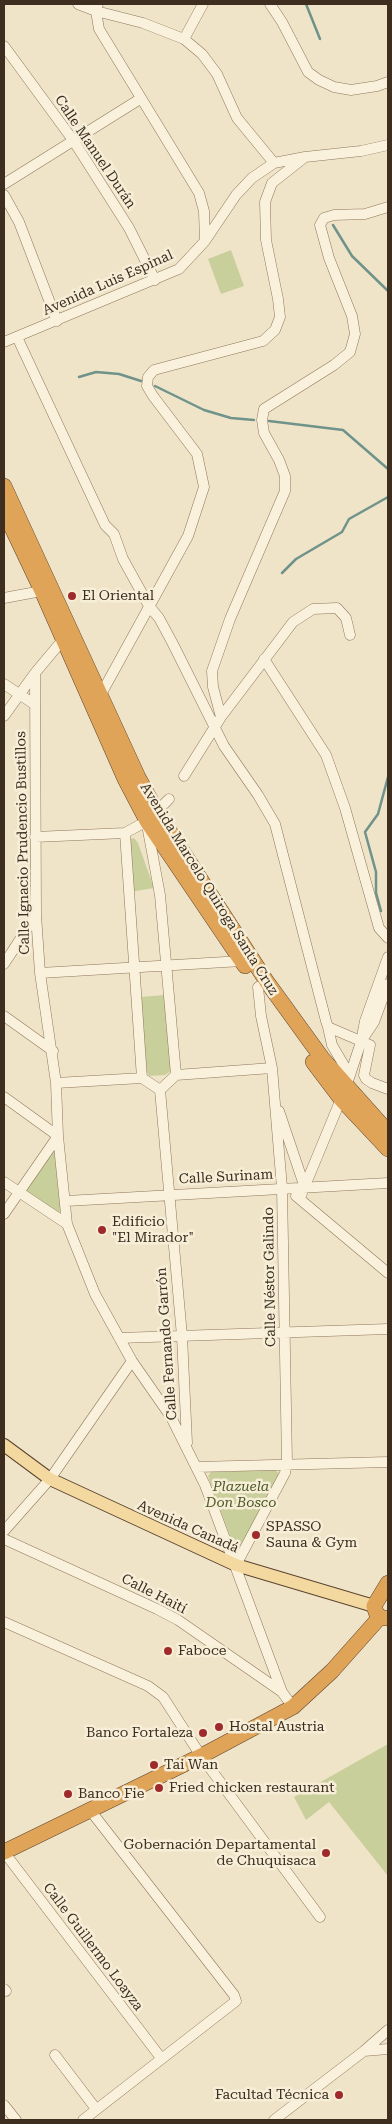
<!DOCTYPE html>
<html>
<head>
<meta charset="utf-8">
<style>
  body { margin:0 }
  #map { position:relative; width:392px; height:2124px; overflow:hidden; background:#f0e4c8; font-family:"Roboto Serif",serif }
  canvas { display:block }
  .frame { position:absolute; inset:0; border:5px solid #3d2e20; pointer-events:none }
</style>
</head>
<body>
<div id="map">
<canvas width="392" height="2124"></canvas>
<div class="frame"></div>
</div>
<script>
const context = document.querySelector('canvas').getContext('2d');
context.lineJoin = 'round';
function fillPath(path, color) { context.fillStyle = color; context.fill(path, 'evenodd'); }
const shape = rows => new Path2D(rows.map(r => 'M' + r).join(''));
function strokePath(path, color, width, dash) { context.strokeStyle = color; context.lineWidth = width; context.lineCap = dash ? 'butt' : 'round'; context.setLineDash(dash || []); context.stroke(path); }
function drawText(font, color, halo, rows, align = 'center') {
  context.font = font + ' "Roboto Serif",serif'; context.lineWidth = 5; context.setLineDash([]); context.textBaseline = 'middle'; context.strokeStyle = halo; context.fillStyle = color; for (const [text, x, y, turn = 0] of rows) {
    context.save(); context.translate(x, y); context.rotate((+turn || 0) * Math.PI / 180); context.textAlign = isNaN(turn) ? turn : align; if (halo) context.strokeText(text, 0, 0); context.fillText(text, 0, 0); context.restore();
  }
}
fillPath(shape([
  [231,250,244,286,221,294,208,259],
  [134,838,138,843,154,888,130,892,127,840],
  [165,995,171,1071,165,1075,149,1076,147,1072,140,997],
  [54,1148,58,1149,61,1211,56,1213,25,1190],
  [275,1470,280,1474,240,1549,235,1549,208,1476,211,1472],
  [388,1744,388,1876,329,1802,306,1820,294,1797]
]), '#c9cf9b');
strokePath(shape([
  [306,4,320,39],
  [333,225,352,256,388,291],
  [79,377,96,372,119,374,141,381],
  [155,386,204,410,231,418,254,420],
  [269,421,343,430,388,469],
  [282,573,296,559,342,532,349,519,388,497],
  [381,911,376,893,376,872,365,832,378,814,388,777]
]), '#6f938a', 2.5);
const minor = shape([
  [78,4,96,11,143,23,184,39,202,54,217,74,237,118,274,163],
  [98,4,96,11,99,29,199,193,204,211,205,241],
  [270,4,282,22,308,72,319,80,334,87,351,90,377,86,388,82],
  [184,39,203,4],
  [4,46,73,140,129,228,155,280],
  [4,184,140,99],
  [4,195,19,222,57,321],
  [17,337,105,525,114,534,123,559,149,606,159,618,173,644,224,746,258,795,275,824,326,1021,328,1027,370,1045,364,1075,366,1079,372,1083,388,1089],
  [4,342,179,269,205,241,236,195,252,178,274,163,305,157,361,151,388,145],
  [4,598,47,590],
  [264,659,326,755,345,808,379,928,388,938],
  [35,673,36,915,40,973,56,1083,58,1136,67,1224,95,1294,132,1361,171,1417,205,1485,282,1692,293,1707],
  [4,684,34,704],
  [100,696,188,536,204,487,197,454,153,396,147,386,148,377,154,370,263,341,275,330,280,317,278,299,266,240,265,202,272,183,305,157],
  [4,716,35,673,66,636],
  [221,717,213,687,212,671,230,619,285,491,285,476,279,460,264,433,262,420,264,409,334,365,350,352,355,334,352,316,329,258,320,225,324,218,334,215,365,214,388,207],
  [184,776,221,717,293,622,313,609,337,608,346,618,350,635],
  [147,825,160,895,176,1075,160,1090,182,1336,187,1443],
  [125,833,142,1078,160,1090],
  [35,837,125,833,147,821,169,799],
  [4,964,36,915],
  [40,973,242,961,245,958],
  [4,1016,53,1051],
  [328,1027,332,1045,349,1074],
  [364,1037,374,1022,388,984],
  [176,1075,272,1068],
  [56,1083,142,1078],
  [4,1097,58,1136,4,1214],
  [279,1111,305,1188],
  [4,1182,67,1224],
  [296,1196,388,1273],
  [300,1198,346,1087,361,1042,365,1021,388,957],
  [66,1201,388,1183],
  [119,1338,388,1329],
  [197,1467,388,1462],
  [4,1531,50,1479,132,1361],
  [4,1539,157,1609,178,1620,282,1692],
  [236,1565,285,1473,287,1463,282,1188,272,1068,261,1016,258,987,267,982],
  [4,1622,148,1686,163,1697,201,1756,320,1917],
  [4,1852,161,2058],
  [4,1989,6,1991],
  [364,2051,388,2049],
  [55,2055,96,2109],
  [4,2105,16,2120],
  [83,2120,236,2001,234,1995,90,1810],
  [274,2120,364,2051,388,2030]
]);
const major = shape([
  [4,1445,50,1479,236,1565,374,1606]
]);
const highway = shape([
  [4,486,138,777,157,812,267,982,322,1058,388,1132],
  [4,511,42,591,125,779,147,821,245,966],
  [313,1062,341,1099,388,1149],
  [388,1583,374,1606,377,1615,383,1618,388,1618],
  [4,1852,201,1756,293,1707,332,1671,380,1617]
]);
strokePath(minor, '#8d765c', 11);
strokePath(major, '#5b4430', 14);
strokePath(highway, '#5b4430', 16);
strokePath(minor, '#faf1dc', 10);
strokePath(major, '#f3d9a0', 12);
strokePath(highway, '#e0a458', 15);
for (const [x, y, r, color] of [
  [72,596,5,"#9e2a2b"],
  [102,1230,5,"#9e2a2b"],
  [256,1535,5,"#9e2a2b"],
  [168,1651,5,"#9e2a2b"],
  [219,1727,5,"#9e2a2b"],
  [203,1733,5,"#9e2a2b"],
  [154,1765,5,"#9e2a2b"],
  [159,1788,5,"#9e2a2b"],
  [68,1794,5,"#9e2a2b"],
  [326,1853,5,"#9e2a2b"],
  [339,2095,5,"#9e2a2b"]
]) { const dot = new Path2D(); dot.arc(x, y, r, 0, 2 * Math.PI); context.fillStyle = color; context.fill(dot); strokePath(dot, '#f7eed8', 2); }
drawText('14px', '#3d2e20', '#f7eed8', [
  ["Calle Manuel Durán",95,152,56],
  ["Avenida Luis Espinal",108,283,-24],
  ["Calle Ignacio Prudencio Bustillos",23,843,-91],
  ["Avenida Marcelo Quiroga Santa Cruz",209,889,58],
  ["Calle Surinam",226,1177,-3],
  ["Calle Néstor Galindo",270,1277,-91],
  ["Calle Fernando Garrón",167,1344,-94],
  ["Avenida Canadá",188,1527,24],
  ["Calle Haití",154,1594,27],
  ["Calle Guillermo Loayza",93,1947,53]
]);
drawText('14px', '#3d2e20', '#f7eed8', [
  ["El Oriental",82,596],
  ["Edificio",112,1222],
  ["\"El Mirador\"",112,1238],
  ["SPASSO",266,1527],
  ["Sauna & Gym",266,1543],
  ["Faboce",178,1651],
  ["Hostal Austria",229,1727],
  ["Banco Fortaleza",193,1733,"right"],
  ["Tai Wan",164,1765],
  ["Fried chicken restaurant",169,1788],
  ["Banco Fie",78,1794],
  ["Gobernación Departamental",316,1845,"right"],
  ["de Chuquisaca",316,1861,"right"],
  ["Facultad Técnica",329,2095,"right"]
], 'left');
drawText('italic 14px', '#4d5a26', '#f7eed8', [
  ["Plazuela",241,1487],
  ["Don Bosco",241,1503]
]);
</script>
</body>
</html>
